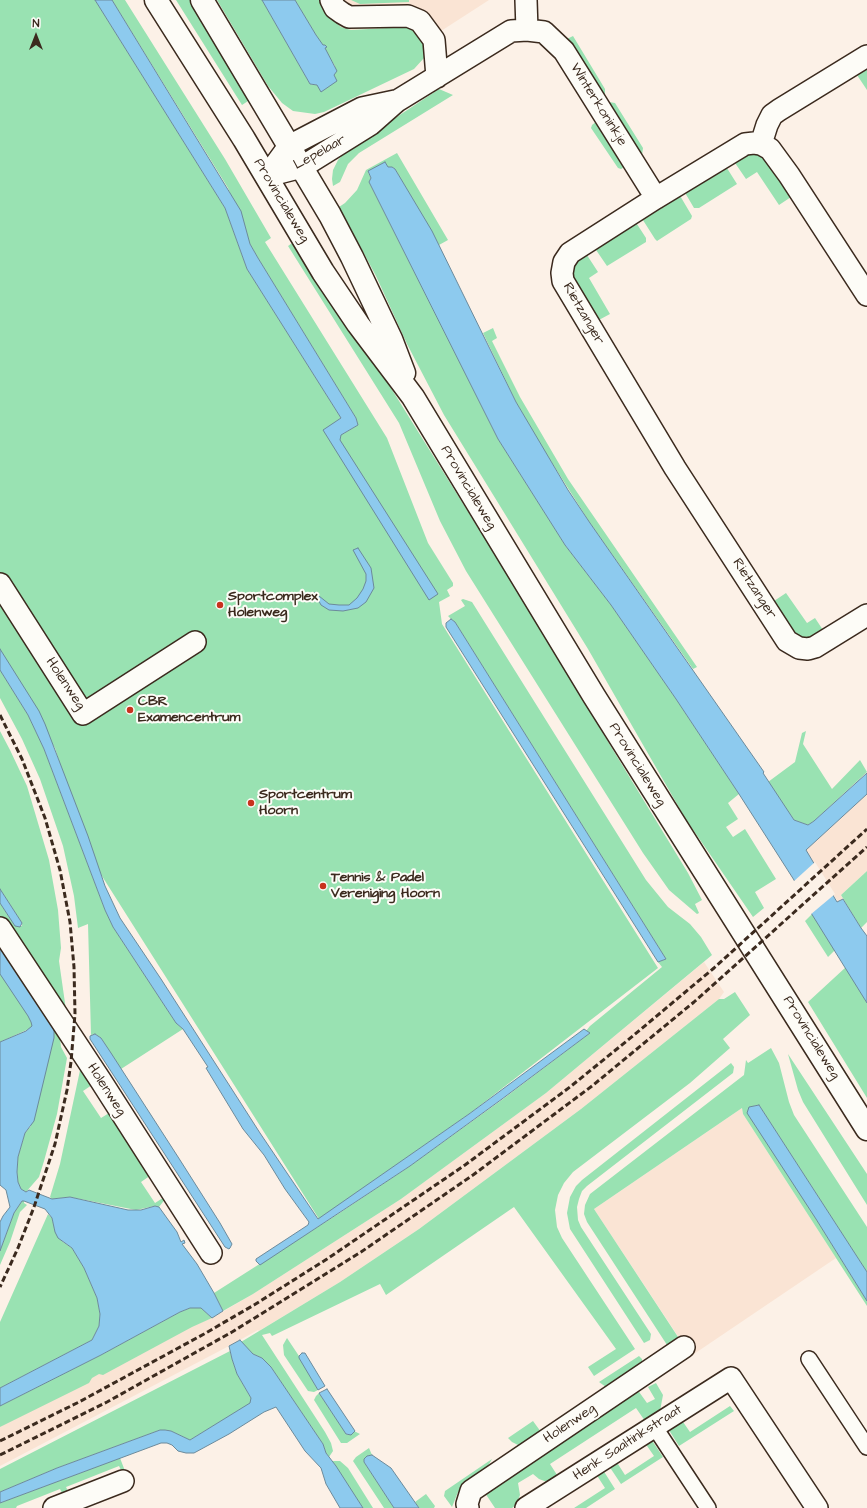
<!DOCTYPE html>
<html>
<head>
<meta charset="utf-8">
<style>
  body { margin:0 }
  #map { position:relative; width:867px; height:1508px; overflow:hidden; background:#fcf1e7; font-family:"Architects Daughter",sans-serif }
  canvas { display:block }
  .north { position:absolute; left:16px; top:16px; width:40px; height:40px; -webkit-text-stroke:3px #fdfcf7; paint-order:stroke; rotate:0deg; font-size:11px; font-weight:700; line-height:16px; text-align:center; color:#3b2a1e }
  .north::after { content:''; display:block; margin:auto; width:14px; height:18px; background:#3b2a1e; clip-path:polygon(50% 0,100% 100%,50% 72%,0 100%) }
</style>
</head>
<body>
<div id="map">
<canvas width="867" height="1508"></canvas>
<div class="north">N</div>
</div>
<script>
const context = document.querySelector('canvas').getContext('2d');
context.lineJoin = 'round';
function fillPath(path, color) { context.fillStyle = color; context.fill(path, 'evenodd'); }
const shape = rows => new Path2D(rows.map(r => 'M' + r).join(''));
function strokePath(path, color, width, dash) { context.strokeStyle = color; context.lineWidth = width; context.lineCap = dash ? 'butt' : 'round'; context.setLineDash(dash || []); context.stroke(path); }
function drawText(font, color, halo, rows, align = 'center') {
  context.font = font + ' "Architects Daughter",sans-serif'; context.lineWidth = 4; context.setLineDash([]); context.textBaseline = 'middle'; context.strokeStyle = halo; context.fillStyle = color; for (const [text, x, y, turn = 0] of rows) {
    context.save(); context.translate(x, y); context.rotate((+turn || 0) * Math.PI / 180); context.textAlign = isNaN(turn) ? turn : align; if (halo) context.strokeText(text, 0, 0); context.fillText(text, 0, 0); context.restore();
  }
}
fillPath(shape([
  [295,0,489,0,424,42,404,27,351,30,341,27],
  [867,794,867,871,841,895,843,899,838,902,805,850],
  [704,962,724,992,719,999,581,1109,419,1229,340,1282,259,1331,258,1330,229,1346,0,1466,0,1406,212,1318,253,1294,401,1199,546,1093],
  [742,1108,743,1114,836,1258,691,1356,594,1209]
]), '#fae4d4');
fillPath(shape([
  [0,0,95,0,225,208,247,269,341,418,336,422,343,434,358,425,356,418,258,258,250,244,228,188,112,0,125,0,225,159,271,238,265,242,387,438,428,543,453,583,453,586,447,590,450,596,439,602,442,624,658,968,469,1114,319,1219,88,854,55,748,0,662],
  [176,0,192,0,251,99,242,105],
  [217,0,262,0,310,84,313,85,317,85,334,75,335,66,324,48,326,47,323,46,316,35,295,0,320,0,332,19,341,27,351,30,404,27,412,29,418,33,424,42,426,52,424,58,414,69,324,112,315,114,293,111,282,103,268,86],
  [351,0,409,0,409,2,360,4],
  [573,36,605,89,605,96,602,99,565,40],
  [867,68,867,90,857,75],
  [439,89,453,95,359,153,348,164,340,182,333,186,332,179,333,170,338,160,347,150],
  [609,102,615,103,643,148,642,155,639,157,605,104],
  [597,121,626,166,621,169,618,168,591,128,592,125],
  [397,153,448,240,439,245,395,169,392,167,368,172,371,178,369,182,498,439,565,545,611,605,676,699,739,794,728,803,738,819,726,827,733,837,745,829,776,879,755,892,764,908,753,917,685,818,588,649,444,415,407,344,376,276,339,207,345,203,357,190,366,170],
  [746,153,760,153,794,195,779,205,757,172,746,179,733,160],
  [725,165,737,184,699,208,694,208,684,191],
  [679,194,692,216,691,219,657,241,655,239,641,217],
  [635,221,646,238,646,242,607,266,594,247],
  [298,239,563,664,610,745,688,873,702,900,695,904,699,913,697,914,669,890,643,853,466,571,440,521,399,423,288,246],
  [585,252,598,272,589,278,610,314,597,321,572,283,572,268,576,259],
  [493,328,497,338,492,341,520,397,568,479,697,667,693,669,590,523,542,447,516,402,483,333],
  [786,593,807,623,815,618,825,633,806,639,799,637,789,630,771,603],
  [463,599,472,602,646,880,668,907,690,924,701,937,712,955,546,1093,401,1199,253,1294,223,1311,214,1293,338,1214,410,1166,503,1099,590,1033,586,1031,590,1026,662,967,658,962,666,959,455,622,451,619,448,616,465,606,461,600],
  [0,670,28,715,44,749,105,910,113,927,176,1023,183,1029,121,1069,101,1038,95,1034,91,1035,88,924,78,928,74,896,63,846,40,779,22,739,0,698],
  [0,731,10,750,27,786,49,860,58,910,61,948,59,961,66,1010,0,917,0,903,15,926,22,926,22,923,0,889],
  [806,731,803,744,832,789,860,760,867,772,814,821,808,825,794,820,768,782,795,762,802,733],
  [867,871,867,922,861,928,841,895],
  [812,914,835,950,828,957,805,921],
  [0,961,60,1038,61,1047,67,1058,57,1114,44,1161,39,1177,26,1192,21,1189,18,1182,17,1172,18,1157,25,1133,31,1126,31,1028,0,1042],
  [846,967,867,1003,867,1098,808,1002],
  [735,992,750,1015,723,1039,730,1048,690,1083,573,1172,564,1183,558,1195,555,1210,557,1227,562,1238,635,1349,594,1376,588,1367,616,1349,514,1207,386,1295,380,1284,272,1336,270,1333,262,1335,325,1432,331,1443,333,1451,329,1457,326,1453,323,1444,271,1367,262,1358,253,1354,241,1342,340,1282,419,1229,581,1109,719,999,724,999],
  [771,1048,779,1063,789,1102,794,1115,867,1227,867,1272,759,1105,754,1106,816,1219,867,1301,867,1306,743,1114,742,1108,594,1209,680,1340,669,1348,587,1222,584,1214,585,1205,590,1194,744,1075,746,1060,748,1063],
  [788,1054,867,1174,867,1205,803,1102,798,1090],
  [82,1061,95,1083,83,1091,101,1118,114,1110,154,1173,141,1182,155,1203,169,1194,159,1207,155,1206,136,1210,70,1197,52,1199,50,1197,60,1164],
  [731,1063,734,1067,733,1073,587,1186,582,1191,579,1199,577,1207,578,1220,581,1227,651,1334,650,1340,644,1343,570,1229,567,1213,570,1197,576,1186,582,1180],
  [22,1201,24,1201,24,1203,27,1205,20,1212,10,1242,0,1265,0,1251,14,1213],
  [48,1214,52,1218,55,1231,63,1242,72,1248,84,1268,97,1298,100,1314,99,1326,92,1340,0,1388,0,1322],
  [190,1308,201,1308,212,1318,192,1327,103,1375,99,1374,92,1378,89,1383,0,1427,0,1406,101,1355,180,1312],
  [287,1338,299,1356,318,1390,314,1392,308,1391,284,1355,283,1345],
  [230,1351,232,1359,237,1374,251,1398,251,1403,190,1440,171,1431,165,1430,160,1430,57,1468,0,1492,0,1469],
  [639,1356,642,1359,642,1364,611,1387,606,1387,599,1382],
  [656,1383,663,1395,660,1411,645,1421,636,1408,550,1464,559,1478,547,1482,539,1479,533,1474,518,1483,520,1495,516,1505,512,1508,495,1508,485,1493,637,1389,647,1403,655,1399,648,1387],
  [319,1393,347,1435,354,1431,360,1434,347,1443,341,1443,314,1400,316,1396],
  [730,1406,734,1411,679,1446,667,1427,681,1419,690,1432],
  [533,1421,541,1432,520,1446,512,1442,508,1438],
  [651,1439,663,1457,621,1484,609,1466,616,1461,625,1475,654,1456,645,1443],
  [369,1448,372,1455,369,1455,364,1462,394,1508,384,1508,353,1461,356,1457],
  [120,1458,125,1471,122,1472,119,1466,66,1487,68,1491,62,1493,60,1489,17,1506,16,1508,0,1508,0,1503],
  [492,1459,485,1471,463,1487,458,1492,452,1507,444,1496,445,1491],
  [332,1461,340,1461,348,1468,373,1508,363,1508],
  [603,1470,615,1489,586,1508,574,1508,605,1488,596,1474],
  [426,1494,435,1506,434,1508,419,1508,415,1502]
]), '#99e2b2');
const water = shape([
  [95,0,112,0,241,211,250,244,258,258,356,418,358,425,341,435,340,440,438,594,429,600,323,430,341,418,247,269,225,208,95,0],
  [262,0,295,0,316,35,323,45,325,45,327,47,325,48,337,71,334,75,337,81,321,92,317,85,310,84,262,0],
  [385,162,388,167,392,167,395,169,432,231,516,402,568,490,590,523,764,772,763,773,794,820,808,825,814,821,867,773,867,794,806,850,837,902,843,899,861,928,867,936,867,1003,803,900,794,880,739,794,676,699,611,605,565,545,498,439,369,182,371,178,368,171,385,162],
  [358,548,371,568,374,588,366,602,358,608,343,611,329,610,321,605,314,592,329,604,339,605,349,605,357,598,363,589,366,581,366,574,353,550,358,548],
  [451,619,455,622,666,959,658,962,446,627,446,623,451,619],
  [0,649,39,711,45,724,88,836,105,886,120,918,161,979,260,1133,318,1219,469,1114,584,1029,590,1033,502,1099,410,1166,260,1265,256,1261,256,1259,308,1225,309,1222,285,1189,264,1155,243,1129,206,1068,208,1067,183,1029,176,1023,113,927,105,910,44,749,28,715,0,670,0,649],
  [0,889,22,923,20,927,15,926,0,903,0,889],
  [0,946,54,1027,54,1038,34,1121,25,1133,18,1157,17,1172,18,1182,21,1189,26,1192,29,1190,52,1199,70,1197,128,1210,141,1210,155,1206,159,1207,177,1232,181,1242,184,1240,185,1243,182,1244,197,1264,214,1293,223,1311,212,1318,201,1308,190,1308,180,1312,101,1355,0,1406,0,1388,92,1340,99,1326,100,1314,97,1298,84,1268,72,1248,58,1238,55,1232,52,1218,45,1209,24,1201,22,1201,14,1213,0,1251,0,1222,3,1216,10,1207,6,1190,0,1185,0,1042,26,1031,32,1026,31,1022,28,1016,0,974,0,946],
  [95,1034,101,1038,111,1053,180,1160,220,1223,232,1244,230,1248,229,1249,225,1247,90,1039,90,1036,95,1034],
  [759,1105,867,1272,867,1301,816,1219,747,1113,749,1107,759,1105],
  [240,1340,253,1354,262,1358,271,1367,323,1444,326,1453,336,1466,363,1508,340,1508,326,1484,321,1468,305,1451,276,1407,264,1412,229,1434,194,1453,186,1453,178,1451,172,1445,167,1443,161,1443,0,1503,0,1492,57,1468,160,1430,165,1430,171,1431,190,1440,250,1403,251,1398,237,1374,232,1359,229,1346,240,1340],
  [302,1353,305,1353,325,1386,318,1390,299,1358,299,1356,302,1353],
  [327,1389,355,1431,351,1435,346,1434,319,1393,327,1389],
  [372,1455,391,1468,419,1508,394,1508,364,1462,364,1459,367,1456,372,1455]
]);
fillPath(water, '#8dcaee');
strokePath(water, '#6c8a9b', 1);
fillPath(shape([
  [815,862,835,894,810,915,793,882]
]), '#fcf1e7');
const pedestrian = shape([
  [809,1359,867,1447],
  [654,1426,708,1508]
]);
const minor = shape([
  [331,0,335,8,342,13,349,17,408,16,420,21,434,40,437,77],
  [526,0,527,30],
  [761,144,767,125,772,115,779,110,867,56],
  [267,176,302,167,371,124,397,101,511,31,527,30,544,32,564,51,656,198],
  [267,176,289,146,362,108,395,101],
  [867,295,789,175,770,149,761,144,754,143,745,144,656,198,570,253,564,262,562,273,563,281,675,468,787,641,799,648,808,649,815,647,867,615],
  [0,584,83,714,195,642],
  [0,928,101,1081,211,1253],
  [54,1508,123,1481],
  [468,1508,467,1504,471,1491,684,1347],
  [526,1508,731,1378,817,1508]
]);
const secondary = shape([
  [156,0,244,139,323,272,358,324,413,397,594,696,867,1129],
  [202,0,330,215,352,257,391,339,404,373]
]);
strokePath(pedestrian, '#3b2a1e', 18);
strokePath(minor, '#3b2a1e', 24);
strokePath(secondary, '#3b2a1e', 25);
strokePath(pedestrian, '#fdfcf7', 15);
strokePath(minor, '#fdfcf7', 21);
strokePath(secondary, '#fdfcf7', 22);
strokePath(shape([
  [0,715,22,759,45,818,60,870,70,922,74,967,75,1014,71,1062,67,1090,55,1144,34,1207,18,1248,0,1287],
  [0,1441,79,1402,204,1334,254,1305,327,1259,465,1165,570,1087,628,1040,714,968,867,829],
  [0,1455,107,1402,232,1332,361,1252,473,1175,592,1086,694,1002,867,847]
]), '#3b2a1e', 3, [6, 3]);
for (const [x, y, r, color] of [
  [220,605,4,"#c8321e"],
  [130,710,4,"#c8321e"],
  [251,803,4,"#c8321e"],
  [323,886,4,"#c8321e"]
]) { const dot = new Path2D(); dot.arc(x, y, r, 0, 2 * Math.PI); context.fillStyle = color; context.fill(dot); strokePath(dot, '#fdfcf7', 1.5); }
drawText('14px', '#3b2a1e', '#fdfcf7', [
  ["Winterkoninkje",598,105,58],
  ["Lepelaar",320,153,-29],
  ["Provincialeweg",281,201,59],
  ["Rietzanger",583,314,60],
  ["Provincialeweg",468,488,59],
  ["Rietzanger",754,589,57],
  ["Holenweg",65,684,56],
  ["Provincialeweg",637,765,58],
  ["Provincialeweg",811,1038,58],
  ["Holenweg",106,1090,57],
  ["Holenweg",570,1424,-34],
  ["Henk Saaltinkstraat",628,1443,-33]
]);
drawText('bold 14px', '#3b2a1e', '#fdfcf7', [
  ["Sportcomplex",228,597],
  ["Holenweg",228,613],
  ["CBR",138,702],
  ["Examencentrum",138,718],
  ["Sportcentrum",259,795],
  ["Hoorn",259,811],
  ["Tennis & Padel",331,878],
  ["Vereniging Hoorn",331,894]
], 'left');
</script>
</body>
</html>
